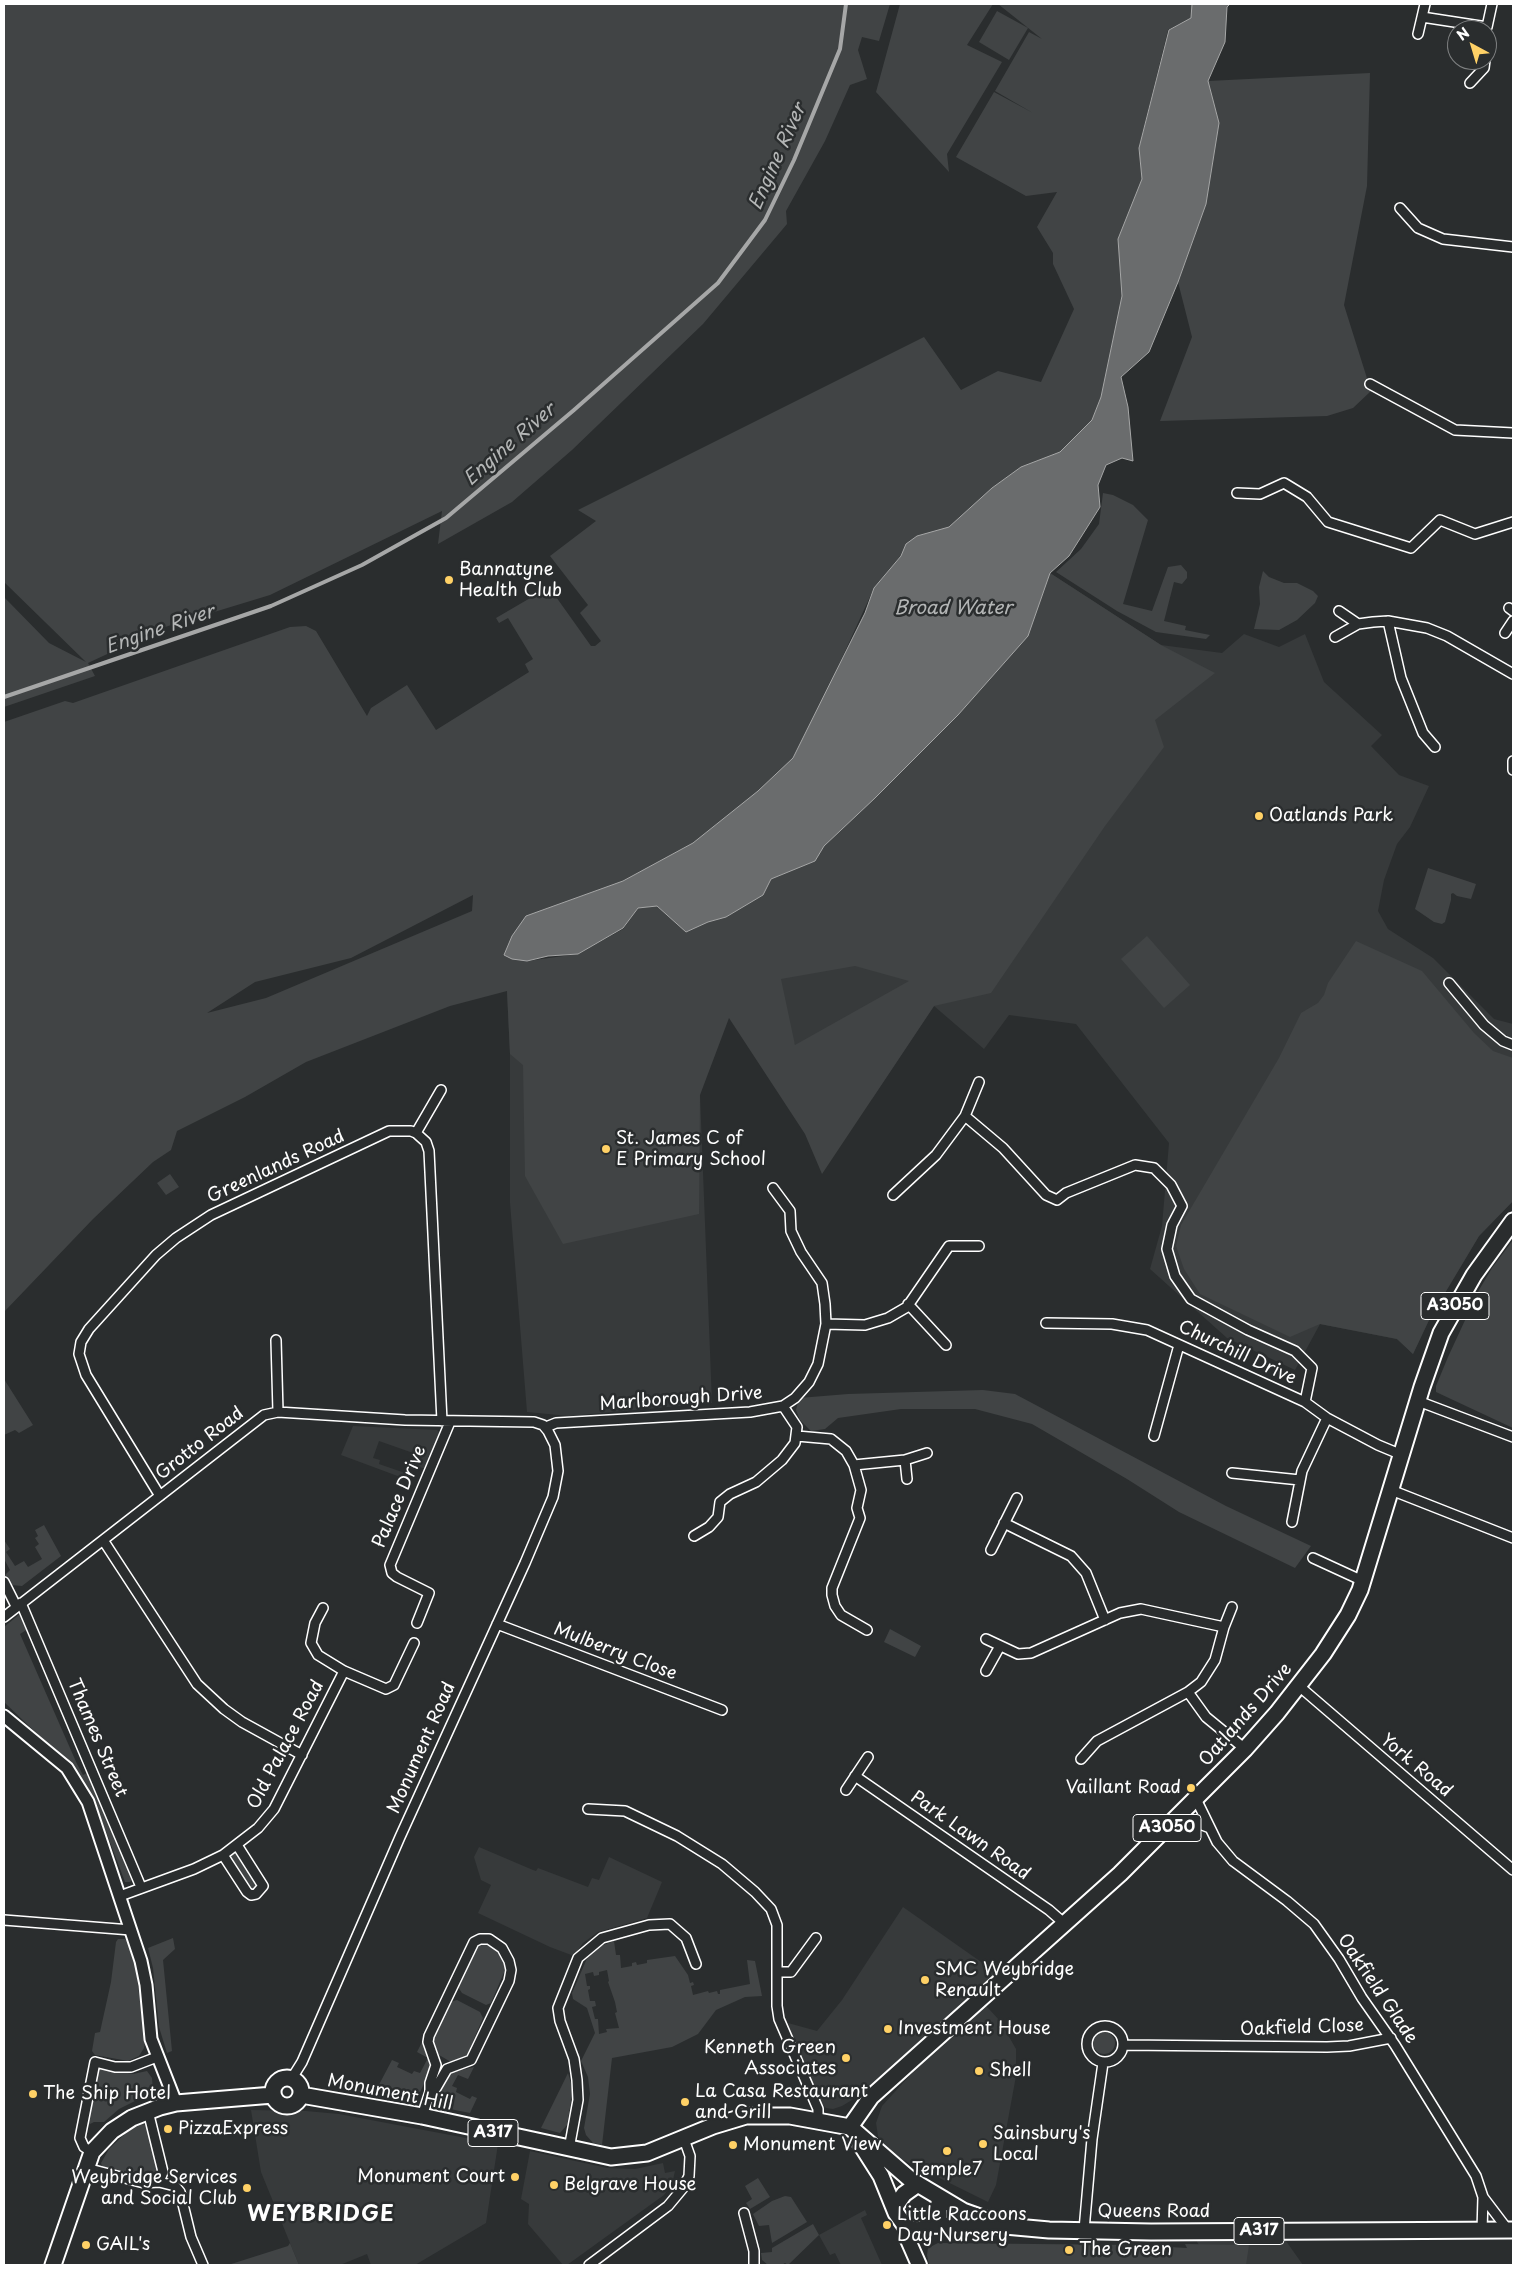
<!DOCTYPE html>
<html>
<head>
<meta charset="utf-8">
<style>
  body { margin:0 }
  #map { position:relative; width:1517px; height:2269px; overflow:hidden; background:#2a2d2e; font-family:"Playpen Sans",sans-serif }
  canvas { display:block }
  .frame { position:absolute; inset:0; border:5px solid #fff; pointer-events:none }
  .north { position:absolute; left:1447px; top:20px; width:50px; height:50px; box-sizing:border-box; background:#2a2d2e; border:1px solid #7f8182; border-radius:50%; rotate:321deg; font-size:14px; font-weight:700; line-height:20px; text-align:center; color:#fff }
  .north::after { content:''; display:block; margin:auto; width:18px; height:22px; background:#ffd166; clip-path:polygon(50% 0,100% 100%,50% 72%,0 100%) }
</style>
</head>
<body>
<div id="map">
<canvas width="1517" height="2269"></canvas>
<div class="frame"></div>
<div class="north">N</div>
</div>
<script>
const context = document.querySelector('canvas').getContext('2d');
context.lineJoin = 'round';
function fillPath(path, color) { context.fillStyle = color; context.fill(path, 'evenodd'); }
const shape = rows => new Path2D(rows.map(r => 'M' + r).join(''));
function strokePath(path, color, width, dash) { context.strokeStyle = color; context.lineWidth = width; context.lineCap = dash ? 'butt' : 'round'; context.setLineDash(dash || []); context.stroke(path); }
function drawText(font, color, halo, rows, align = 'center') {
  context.font = font + ' "Playpen Sans",sans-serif'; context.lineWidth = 5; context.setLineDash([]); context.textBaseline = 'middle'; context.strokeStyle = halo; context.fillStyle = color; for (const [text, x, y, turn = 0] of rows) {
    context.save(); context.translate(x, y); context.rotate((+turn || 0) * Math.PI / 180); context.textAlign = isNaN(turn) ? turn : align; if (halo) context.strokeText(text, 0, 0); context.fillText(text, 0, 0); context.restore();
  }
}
fillPath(shape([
  [1050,573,1161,645,1222,653,1244,634,1279,647,1305,634,1324,682,1382,735,1371,746,1399,775,1429,786,1410,827,1397,844,1384,880,1378,911,1388,929,1433,958,1494,1019,1513,1024,1513,1201,1479,1236,1430,1318,1413,1354,1397,1339,1320,1324,1295,1370,1227,1338,1150,1269,1162,1226,1169,1143,1076,1024,1009,1015,984,1049,934,1006,872,1099,795,1045,740,923],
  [507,991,700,1095,712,1403,569,1416,527,1412,510,1203,510,1054],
  [353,1426,437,1430,440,1433,426,1469,412,1465,416,1454,379,1441,373,1458,380,1460,379,1464,405,1473,403,1478,341,1455],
  [479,1847,533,1870,536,1871,538,1868,588,1887,592,1878,599,1880,609,1857,662,1882,647,1918,598,1932,583,1943,574,1956,550,1947,478,1913,491,1885,481,1880,474,1857],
  [903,1907,1001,1976,978,1997,1000,2021,1016,2049,1016,2076,996,2185,988,2202,905,2161,884,2149,878,2136,876,2123,882,2106,923,2061,950,2037,941,2026,867,2091,842,2106,833,2109,826,2108,822,2104,801,2059,788,2023,817,2031,842,2000],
  [251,2110,306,2111,339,2114,498,2144,486,2223,415,2265,371,2265,367,2254,340,2265,299,2265,261,2172],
  [530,2151,607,2168,635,2169,663,2163,665,2173,675,2171,672,2184,664,2195,567,2265,563,2265,528,2224,529,2204,521,2199],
  [865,2210,867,2215,861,2218,882,2265,841,2265,835,2253,830,2255,819,2235],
  [1196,2240,1286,2241,1303,2265,1210,2265]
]), '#373a3b');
fillPath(shape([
  [4,4,890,4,879,41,862,37,858,50,867,79,850,85,825,141,786,211,787,224,703,324,572,450,512,502,438,544,442,511,270,595,165,627,88,663,95,676,4,707,4,597,49,643,86,662,4,582],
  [900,4,993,4,967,45,1002,62,947,154,949,172,876,92],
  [998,4,1192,4,1191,18,1168,30,1139,147,1142,179,1118,239,1122,296,1101,397,1092,420,1060,452,1021,467,992,488,949,528,917,536,874,588,819,708,793,758,758,791,693,843,623,881,526,916,527,961,578,954,623,929,638,908,657,906,686,932,708,922,726,917,763,895,771,879,815,861,824,846,875,798,958,715,1028,636,1050,573,1161,645,1215,673,1155,720,1164,747,1105,826,991,993,934,1006,822,1174,805,1134,729,1018,700,1095,699,1214,563,1244,525,1176,523,1065,510,1054,507,991,450,1006,306,1062,245,1097,177,1131,171,1150,153,1162,93,1219,4,1312,4,722,65,701,73,703,290,627,306,626,316,631,367,716,371,708,407,685,436,730,529,672,525,664,533,659,508,618,499,623,496,618,549,587,591,646,595,646,601,641,580,613,588,605,550,556,596,521,578,510,924,337,961,390,998,371,1041,382,1074,309,1053,264,1053,253,1037,227,1057,192,1026,196,956,157,994,92,1033,113,995,91,1029,32,1042,39],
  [473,895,472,911,266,998,207,1013,255,982,351,958],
  [855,966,909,981,795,1045,781,979],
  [997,11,1028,28,1009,60,979,42],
  [1370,73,1367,186,1344,305,1371,391,1353,408,1327,416,1160,421,1192,337,1178,282,1206,204,1219,123,1208,81],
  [1103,493,1113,495,1133,505,1148,520,1123,604,1152,611,1168,567,1181,565,1187,572,1187,578,1182,584,1174,582,1164,621,1186,626,1185,630,1210,635,1206,639,1156,632,1117,611,1056,572,1081,549,1099,524],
  [1263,571,1269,577,1284,583,1297,583,1313,591,1318,596,1315,603,1297,620,1279,630,1254,629,1260,604,1259,587],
  [1428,868,1476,884,1471,899,1457,896,1453,893,1451,894,1451,900,1445,922,1442,924,1434,922,1415,909],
  [1147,936,1190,985,1164,1008,1121,959],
  [1356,941,1422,971,1474,1033,1493,1051,1513,1058,1513,1201,1479,1236,1430,1318,1413,1354,1397,1339,1320,1324,1290,1337,1200,1294,1184,1269,1176,1246,1181,1225,1279,1058,1301,1013,1318,1003,1324,995,1328,983],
  [170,1174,179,1187,166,1195,157,1183],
  [1513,1240,1513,1428,1436,1392,1436,1386,1448,1357,1479,1290,1492,1268],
  [4,1379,33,1425,19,1433,15,1430,4,1435],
  [983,1390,1015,1394,1226,1506,1311,1546,1295,1568,1179,1512,1127,1479,1032,1424,975,1409,901,1409,838,1418,825,1429,811,1431,800,1420,796,1410,799,1398,848,1394],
  [44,1525,61,1556,22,1586,11,1585,5,1575,10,1570,4,1559,4,1540,10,1549,6,1552,15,1566,24,1561,28,1567,42,1559,35,1547,39,1544,35,1538,38,1536,35,1530],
  [21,1613,28,1629,20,1634,77,1764,83,1775,92,1771,130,1874,132,1880,130,1882,125,1882,96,1805,79,1774,4,1702,4,1627],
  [890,1629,921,1646,915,1657,884,1642],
  [238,1851,259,1885,254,1890,251,1890,229,1857],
  [173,1938,175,1949,163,1960,172,2051,167,2053,159,2027,153,1968,148,1948],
  [118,1939,125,1939,130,1943,136,1969,145,2043,144,2048,139,2056,128,2061,95,2055,92,2051,95,2033,100,2032,111,1982,116,1942],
  [614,1941,616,1955,620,1955,621,1968,632,1966,632,1963,636,1962,637,1965,647,1963,647,1960,675,1956,688,1975,690,1983,693,1982,694,1985,691,1986,693,1995,708,1991,709,1993,717,1991,718,1994,720,1994,720,1990,750,1984,747,1960,755,1961,762,1996,745,1997,716,2010,698,2034,672,2047,612,2058,602,2145,593,2143,586,2135,584,2128,590,2094,588,2077,581,2061,595,2033,587,2008,573,1999,572,1993,588,1956,598,1947],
  [607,1970,609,1981,608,1982,615,2002,617,2012,615,2013,619,2028,606,2029,607,2032,599,2034,598,2019,595,2019,592,2007,596,2006,595,2001,590,2001,588,1990,590,1989,590,1986,587,1986,585,1974,593,1972,594,1976,599,1975,599,1972],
  [482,1943,499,1950,505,1964,505,1970,491,2003,486,2005,462,1993,458,1987,477,1945],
  [457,2000,480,2012,483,2018,467,2055,451,2062,439,2055,433,2039,450,2002],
  '1093 2043a11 11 0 1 1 22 0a11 11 0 1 1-22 0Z',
  [423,2040,431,2063,430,2072,417,2098,409,2097,402,2101,373,2096,392,2060,399,2063,397,2067,412,2074,414,2071,420,2073,428,2058,417,2052],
  [95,2067,133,2074,147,2071,152,2078,153,2092,119,2109,104,2122,94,2122,88,2125,86,2124],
  [474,2067,468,2079,458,2075,452,2086,457,2088,456,2092,470,2099,472,2096,477,2098,470,2113,450,2109,444,2104,434,2102,448,2076,453,2072],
  [568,2073,573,2090,567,2125,560,2133,541,2128],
  [142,2124,149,2126,157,2175,148,2180,102,2166,101,2163,109,2149,132,2127],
  [758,2178,770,2197,750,2209,746,2203,752,2199,745,2186],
  [785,2196,791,2197,807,2222,772,2243,769,2225,759,2226,753,2214,772,2201],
  [813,2224,819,2235,788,2265,785,2263,782,2265,768,2265,762,2260,761,2253,772,2252,772,2248],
  [290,2243,299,2265,228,2265,288,2246],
  [938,2243,1134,2245,1187,2248,1185,2244,1249,2245,1246,2265,929,2265,927,2255,928,2248]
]), '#414445');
const water = shape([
  [1192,4,1230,4,1227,7,1225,42,1208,81,1219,123,1206,204,1178,282,1149,352,1121,377,1128,407,1133,461,1122,458,1106,465,1098,485,1100,507,1069,556,1050,573,1028,636,958,715,875,798,824,846,815,861,771,879,763,895,726,917,708,922,686,932,657,906,638,908,623,928,578,954,548,956,527,961,512,959,504,955,512,936,526,916,623,881,693,843,758,791,793,758,865,613,874,588,901,556,906,544,917,536,949,527,992,488,1021,467,1060,452,1092,420,1101,397,1122,296,1118,239,1142,179,1139,148,1169,30,1191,18,1192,4]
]);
fillPath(water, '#6a6c6d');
strokePath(water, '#a6a7a7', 1);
strokePath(shape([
  [4,697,271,606,362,565,446,518,574,410,718,283,765,220,794,160,840,49,846,4]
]), '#a6a7a7', 4);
const minor = shape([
  [1422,17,1425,4],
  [1418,34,1422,17,1487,27,1492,4],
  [1470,83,1484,68,1485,60],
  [1400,208,1418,228,1443,239,1513,247],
  [1370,384,1455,430,1513,433],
  [1237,493,1260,494,1284,483,1307,497,1328,522,1411,548,1440,520,1475,534,1513,522],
  [1509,608,1513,611],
  [1339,611,1358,624],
  [1388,621,1401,678,1423,733,1435,747],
  [1505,633,1513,621],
  [1335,637,1358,624,1373,622,1388,621,1427,628,1447,636,1513,674],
  [1513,761,1513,770],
  [1449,983,1484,1025,1503,1041,1513,1045],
  [979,1082,965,1116,1003,1148,1046,1195,1057,1200,1066,1193,1135,1165,1154,1168,1171,1185,1182,1206,1172,1225,1167,1249,1175,1276,1191,1299,1248,1330,1295,1351,1312,1368,1305,1402],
  [416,1133,441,1090],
  [893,1195,936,1155,965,1116],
  [908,1304,946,1345],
  [1046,1323,1112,1324,1147,1330,1305,1402,1327,1418,1378,1445,1402,1455],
  [826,1324,865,1325,888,1318,907,1307,949,1246,979,1246],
  [276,1340,278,1412],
  [1418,1401,1513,1437],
  [546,1427,556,1423,750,1412,783,1406,795,1398,809,1382,818,1364,826,1324,825,1304,822,1283,801,1252,791,1231,790,1211,773,1188],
  [797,1436,831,1439,846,1451,854,1465,861,1490,857,1508,860,1518,832,1588,832,1595,835,1606,841,1615,867,1630],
  [1154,1436,1179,1345],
  [905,1460,927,1453],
  [854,1465,905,1460,907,1479],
  [1232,1473,1300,1480],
  [1391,1490,1513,1538],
  [160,1496,86,1375,79,1354,81,1342,89,1329,156,1255,176,1238,211,1215,389,1131,411,1131,416,1133,426,1142,429,1151,442,1421],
  [1292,1522,1302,1471,1327,1418],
  [1004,1523,1071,1556,1086,1573,1105,1620],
  [694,1536,709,1527,718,1517,720,1502,730,1494,756,1482,782,1460,795,1443,797,1427,783,1406],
  [103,1540,197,1684,224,1709,242,1722,302,1755],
  [991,1550,1017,1498],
  [1313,1558,1363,1581],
  [4,1582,16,1606],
  [21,1603,141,1887],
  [323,1608,315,1623,311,1643,318,1655,344,1671,386,1689,394,1685,414,1643],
  [4,1617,264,1415,278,1412,405,1420,534,1422,543,1425,548,1431,555,1445,558,1471,553,1497,525,1563,400,1837,302,2062,292,2078],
  [417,1623,429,1593,397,1577,392,1573,390,1565,450,1422],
  [497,1624,722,1710],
  [986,1639,1018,1654,1031,1653,1120,1613,1141,1609,1224,1627],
  [986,1671,1000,1646],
  [1299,1686,1513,1870],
  [1188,1692,1206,1717,1245,1749],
  [1081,1759,1097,1741,1188,1692,1201,1682,1215,1660,1224,1627,1232,1607],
  [855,1776,1049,1910,1065,1924],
  [846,1790,868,1757],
  [1196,1799,1217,1842,1233,1861,1287,1901,1314,1924,1339,1959,1362,1998,1395,2045,1476,2176,1483,2197,1482,2231],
  [588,1809,625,1811,677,1836,722,1864,755,1892,771,1909,777,1925,777,2006,779,2019,818,2109,818,2121],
  [1179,1816,1210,1828],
  [223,1855,247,1892,251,1895,256,1894,263,1886,237,1845],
  [120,1896,194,1869,223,1855,258,1828,274,1809,344,1671],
  [4,1920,131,1930],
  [778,1972,791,1972,816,1938],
  '1087 2044a18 18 0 1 1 36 0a18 18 0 1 1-36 0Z',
  [1123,2045,1327,2047,1349,2046,1391,2038],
  [422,2116,430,2092,430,2083,436,2065,428,2042,429,2036,474,1942,480,1939,489,1939,502,1948,509,1961,511,1970,509,1981,471,2060,447,2069,436,2088,430,2092],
  [569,2149,578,2100,577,2080,574,2059,560,2021,558,2008,578,1958,602,1938,649,1925,670,1924,686,1938,696,1964],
  [92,2152,84,2147,80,2138,95,2062,115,2067,131,2067,157,2057],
  [86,2168,144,2183,159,2182,163,2172,148,2111],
  [159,2182,175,2186,180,2192,191,2237,203,2265],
  [1483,2197,1508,2230],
  [744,2213,754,2251,754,2265],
  [1084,2230,1092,2139,1103,2063],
  [589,2265,668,2206,683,2188,689,2176,690,2156,684,2139]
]);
const tertiary = shape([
  [4,1716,67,1768,88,1802,141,1961,146,1985,151,2039,176,2103]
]);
const secondary = shape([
  [906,2227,908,2240,919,2265]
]);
const primary = shape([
  '273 2092a14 14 0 1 1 28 0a14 14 0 1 1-28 0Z',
  [301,2095,422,2116,611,2157,647,2153,713,2126,746,2116,790,2116,850,2127],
  [850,2127,871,2097,1120,1874,1245,1749,1277,1713,1323,1654,1348,1615,1360,1590,1422,1387,1441,1333,1474,1275,1513,1221],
  [850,2127,911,2180,963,2211,991,2221],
  [860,2143,881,2176,896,2213,906,2227,917,2230,932,2225,939,2215,939,2197],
  [894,2208,904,2194,918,2184],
  [932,2225,1005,2226,1049,2230,1151,2232,1513,2230],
  [53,2265,92,2152,112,2131,132,2118,160,2107,176,2103,273,2095]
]);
strokePath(minor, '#fff', 12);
strokePath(tertiary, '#fff', 15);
strokePath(secondary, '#fff', 18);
strokePath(primary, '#fff', 19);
strokePath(minor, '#2a2d2e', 9);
strokePath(tertiary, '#2a2d2e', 11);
strokePath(secondary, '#2a2d2e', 14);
strokePath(primary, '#2a2d2e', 15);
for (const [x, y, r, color] of [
  [449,580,5,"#ffd166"],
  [1259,816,5,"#ffd166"],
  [606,1149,5,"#ffd166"],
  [1191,1788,5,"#ffd166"],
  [925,1980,5,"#ffd166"],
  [888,2029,5,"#ffd166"],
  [846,2058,5,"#ffd166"],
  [979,2071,5,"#ffd166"],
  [33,2094,5,"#ffd166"],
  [685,2102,5,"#ffd166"],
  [168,2129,5,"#ffd166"],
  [983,2144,5,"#ffd166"],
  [733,2145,5,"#ffd166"],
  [947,2151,5,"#ffd166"],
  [515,2177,5,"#ffd166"],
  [554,2185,5,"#ffd166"],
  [247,2188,5,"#ffd166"],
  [887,2225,5,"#ffd166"],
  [86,2245,5,"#ffd166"],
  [1069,2250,5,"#ffd166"]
]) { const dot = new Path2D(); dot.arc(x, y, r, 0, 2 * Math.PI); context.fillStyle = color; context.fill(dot); strokePath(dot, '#2a2d2e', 2); }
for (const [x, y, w] of [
  [1455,1306,68],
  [1167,1828,68],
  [493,2133,50],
  [1259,2231,50]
]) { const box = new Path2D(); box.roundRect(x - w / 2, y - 13.5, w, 27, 4); context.fillStyle = '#2a2d2e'; context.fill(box); strokePath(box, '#fff', 1); }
drawText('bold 16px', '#fff', null, [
  ["A3050",1455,1306],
  ["A3050",1167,1828],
  ["A317",493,2133],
  ["A317",1259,2231]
]);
drawText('18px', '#fff', '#2a2d2e', [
  ["Bannatyne",459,570],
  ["Health Club",459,591],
  ["Oatlands Park",1269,816],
  ["St. James C of",616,1139],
  ["E Primary School",616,1160],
  ["Vaillant Road",1181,1788,"right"],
  ["SMC Weybridge",935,1970],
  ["Renault",935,1991],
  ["Investment House",898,2029],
  ["Kenneth Green",836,2048,"right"],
  ["Associates",836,2069,"right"],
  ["Shell",989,2071],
  ["La Casa Restaurant",695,2092],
  ["and Grill",695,2113],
  ["The Ship Hotel",43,2094],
  ["PizzaExpress",178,2129],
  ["Sainsbury's",993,2134],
  ["Local",993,2155],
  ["Monument View",743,2145],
  ["Temple7",947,2170,"center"],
  ["Monument Court",505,2177,"right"],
  ["Weybridge Services",237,2178,"right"],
  ["and Social Club",237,2199,"right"],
  ["Belgrave House",564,2185],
  ["Little Raccoons",897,2215],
  ["Day Nursery",897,2236],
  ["GAIL's",96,2245],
  ["The Green",1079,2250]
], 'left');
drawText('18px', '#fff', '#2a2d2e', [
  ["Greenlands Road",276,1167,-25],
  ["Churchill Drive",1237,1353,25],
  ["Marlborough Drive",681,1399,-4],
  ["Grotto Road",200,1444,-38],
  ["Palace Drive",400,1497,-67],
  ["Mulberry Close",615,1652,21],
  ["Oatlands Drive",1246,1715,-49],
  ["Thames Street",97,1738,67],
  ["Old Palace Road",286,1745,-62],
  ["Monument Road",422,1748,-66],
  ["York Road",1416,1766,40],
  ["Park Lawn Road",970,1836,35],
  ["Oakfield Glade",1377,1989,56],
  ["Oakfield Close",1302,2028,-2],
  ["Monument Hill",390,2093,11],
  ["Queens Road",1154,2212]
]);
drawText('italic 19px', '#b4b6b6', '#2a2d2e', [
  ["Engine River",778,157,-66],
  ["Engine River",510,445,-41],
  ["Broad Water",953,609],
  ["Engine River",160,630,-19]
]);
context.letterSpacing = '1px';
drawText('bold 22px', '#fff', '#2a2d2e', [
  ["WEYBRIDGE",321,2215]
]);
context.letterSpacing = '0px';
</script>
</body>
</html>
